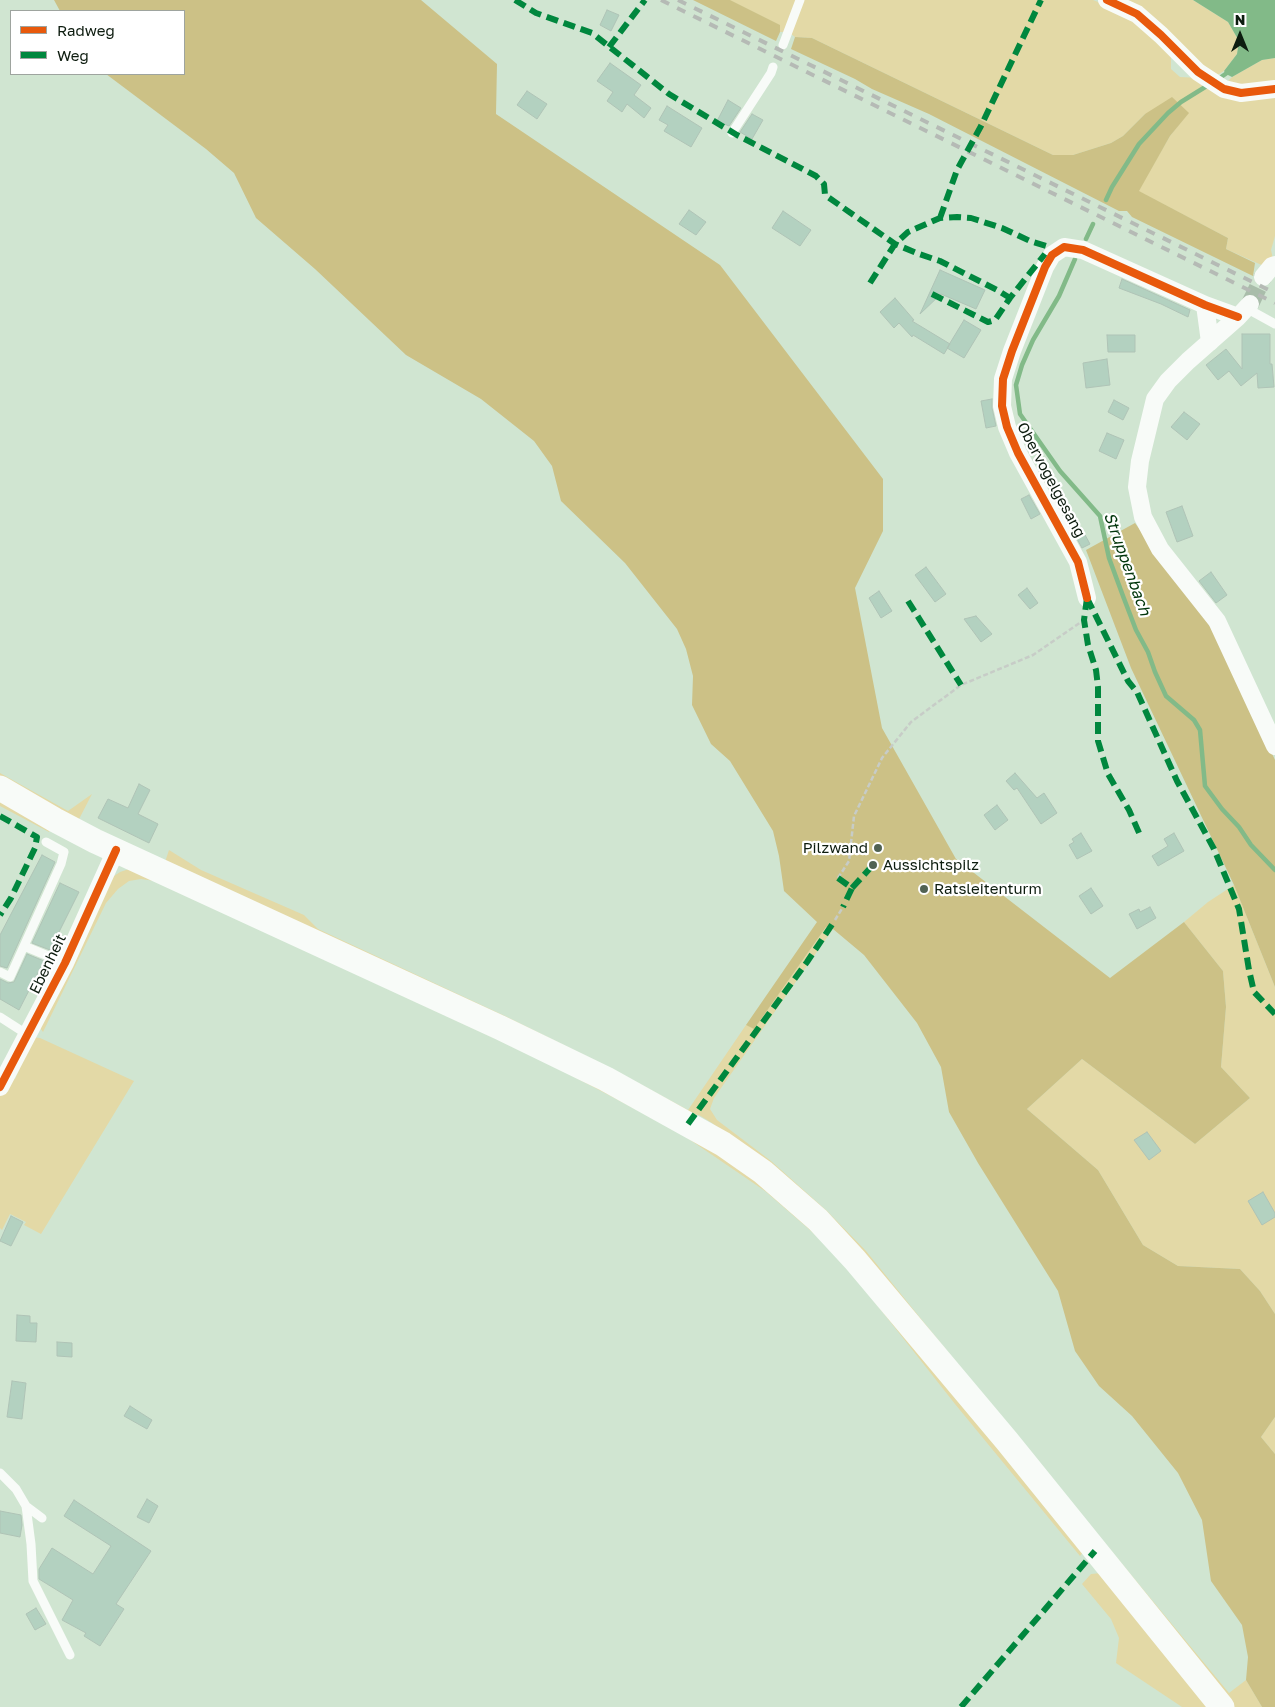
<!DOCTYPE html>
<html>
<head>
<meta charset="utf-8">
<style>
  body { margin:0 }
  #map { position:relative; width:1275px; height:1707px; overflow:hidden; background:#d0e5d1; font-family:"Golos Text",sans-serif }
  canvas { display:block }
  .legend { position:absolute; left:10px; top:10px; width:175px; height:65px; box-sizing:border-box; background:#fff; border:1px solid #9ea49f; margin:0; padding:6px 9px; list-style:none; font-size:15px; color:#0d1c0f }
  .legend li { display:flex; align-items:center; gap:10px; height:25px }
  .legend b { width:25px; border:1px solid #9ea49f }
  .north { position:absolute; left:1215px; top:10px; width:50px; height:50px; -webkit-text-stroke:4px #fff; paint-order:stroke; rotate:0deg; font-size:14px; font-weight:700; line-height:20px; text-align:center; color:#0d1c0f }
  .north::after { content:''; display:block; margin:auto; width:18px; height:22px; background:#0d1c0f; clip-path:polygon(50% 0,100% 100%,50% 72%,0 100%) }
</style>
</head>
<body>
<div id="map">
<canvas width="1275" height="1707"></canvas>
<ul class="legend">
<li><b style="height:6px;background:#e8590c"></b>Radweg</li>
<li><b style="height:6px;background:#00873e"></b>Weg</li>
</ul>
<div class="north">N</div>
</div>
<script>
const context = document.querySelector('canvas').getContext('2d');
context.lineJoin = 'round';
function fillPath(path, color) { context.fillStyle = color; context.fill(path, 'evenodd'); }
const shape = rows => new Path2D(rows.map(r => 'M' + r).join(''));
function strokePath(path, color, width, dash) { context.strokeStyle = color; context.lineWidth = width; context.lineCap = dash ? 'butt' : 'round'; context.setLineDash(dash || []); context.stroke(path); }
function drawText(font, color, halo, rows, align = 'center') {
  context.font = font + ' "Golos Text",sans-serif'; context.lineWidth = 4.5; context.setLineDash([]); context.textBaseline = 'middle'; context.strokeStyle = halo; context.fillStyle = color; for (const [text, x, y, turn = 0] of rows) {
    context.save(); context.translate(x, y); context.rotate((+turn || 0) * Math.PI / 180); context.textAlign = isNaN(turn) ? turn : align; if (halo) context.strokeText(text, 0, 0); context.fillText(text, 0, 0); context.restore();
  }
}
fillPath(shape([
  [729,0,796,0,784,32,780,32,779,25],
  [804,0,1093,0,1113,8,1134,19,1171,53,1171,69,1180,77,1199,78,1275,95,1275,236,1271,250,1273,259,1266,267,1226,249,1228,238,1138,191,1170,136,1188,113,1145,114,1123,136,1111,143,1073,155,1053,155,812,38,795,37,791,34],
  [1122,0,1193,0,1228,22,1239,41,1237,54,1224,71,1214,77],
  [1275,58,1275,81,1246,88,1224,85,1232,77,1262,60],
  [0,773,68,811,92,794,77,823,0,780],
  [0,796,51,826,49,832,0,806],
  [169,850,201,870,304,915,318,929,505,1016,612,1069,688,1110,746,1025,754,1028,826,927,833,929,714,1098,710,1109,717,1120,771,1161,827,1211,866,1251,1016,1436,1229,1693,1246,1680,1262,1707,1231,1707,862,1255,712,1123,699,1115,688,1116,164,865],
  [129,869,497,1034,719,1151,814,1226,1085,1550,1080,1556,955,1404,840,1258,810,1230,765,1191,677,1131,544,1061,155,881,141,879,129,881,118,889,106,903,43,1032,37,1024,111,878,120,872],
  [1234,885,1275,987,1275,1314,1260,1291,1240,1269,1178,1266,1143,1245,1098,1170,1027,1109,1082,1059,1195,1144,1250,1098,1221,1067,1226,1007,1223,971,1184,922,1208,902],
  [31,1037,40,1038,134,1081,41,1234,24,1225,26,1222,10,1214,2,1230,0,1228,0,1093,8,1077,15,1079,20,1068,15,1065],
  [1275,1417,1275,1454,1261,1437],
  [1101,1573,1213,1707,1182,1707,1116,1663,1119,1638,1111,1619,1082,1584,1091,1574]
]), '#e3d9a6');
fillPath(shape([
  [54,0,421,0,497,64,496,114,720,265,883,479,883,531,855,588,882,728,956,859,1110,978,1184,922,1223,971,1226,1007,1221,1067,1250,1098,1195,1144,1082,1059,1027,1109,1098,1170,1143,1245,1178,1266,1240,1269,1260,1291,1275,1314,1275,1417,1261,1437,1275,1454,1275,1707,1262,1707,1246,1680,1248,1657,1242,1625,1211,1581,1202,1520,1178,1473,1132,1416,1099,1386,1075,1351,1058,1291,978,1163,949,1112,941,1067,917,1023,864,955,833,929,826,927,754,1029,746,1025,817,922,784,891,779,856,773,831,730,761,711,744,692,705,693,676,686,649,677,629,625,563,561,501,552,466,534,441,481,399,406,355,315,269,256,218,234,173,206,149,106,74,184,74,184,11,60,11],
  [693,0,730,0,780,25,780,32,776,41],
  [795,37,812,38,1053,155,1073,155,1111,143,1123,136,1145,114,1172,97,1189,113,1170,136,1139,191,1228,238,1226,249,1255,263,1253,276,1132,217,1127,211,1119,211,929,114,872,89,855,79,791,49],
  [1135,523,1218,637,1275,760,1275,987,1234,885,1131,668,1086,550]
]), '#ccc186');
fillPath(shape([
  [1193,0,1275,0,1275,58,1262,60,1232,77,1226,74,1224,71,1237,54,1239,41,1228,22]
]), '#82ba88');
strokePath(shape([
  [1217,80,1231,70],
  [1106,200,1112,187,1139,144,1168,113,1181,102,1210,84],
  [1086,239,1093,224],
  [1075,259,1059,296,1033,340,1022,365,1016,385,1020,414,1060,471,1100,516,1109,558,1123,596,1136,630,1148,652,1155,672,1166,696,1194,720,1200,730,1205,786,1222,809,1239,827,1251,845,1275,870]
]), '#82ba88', 4.5);
const building = shape([
  [607,10,619,15,611,31,600,25,607,10],
  [610,63,641,85,634,95,651,108,644,118,627,104,622,112,607,101,613,92,597,81,610,63],
  [527,91,547,104,537,119,517,105,527,91],
  [728,100,741,108,729,126,717,121,728,100],
  [667,106,702,128,691,147,664,131,668,125,659,120,667,106],
  [752,114,763,120,752,139,740,132,752,114],
  [689,210,706,222,696,235,679,224,689,210],
  [783,211,811,230,800,246,772,228,783,211],
  [940,270,985,290,976,309,941,294,920,314,940,270],
  [1122,279,1190,310,1188,317,1161,304,1119,288,1122,279],
  [895,298,914,320,912,321,950,344,944,354,913,335,912,337,899,323,894,328,880,312,895,298],
  [964,320,981,330,964,358,947,348,964,320],
  [1242,334,1270,334,1270,364,1272,364,1274,387,1258,388,1257,373,1241,386,1229,371,1218,380,1206,365,1226,349,1242,369,1242,334],
  [1107,335,1135,335,1135,352,1108,352,1107,335],
  [1107,359,1110,385,1086,388,1083,363,1107,359],
  [992,399,992,408,996,426,986,428,981,401,992,399],
  [1114,400,1129,408,1123,420,1108,412,1114,400],
  [1184,412,1200,424,1187,440,1171,427,1184,412],
  [1107,433,1124,440,1116,459,1099,451,1107,433],
  [1029,495,1040,514,1031,519,1021,499,1029,495],
  [1182,506,1193,536,1177,542,1166,512,1182,506],
  [1084,533,1090,544,1082,548,1076,537,1084,533],
  [926,567,946,594,935,602,915,575,926,567],
  [1211,572,1227,595,1216,603,1199,581,1211,572],
  [1027,588,1038,603,1030,609,1018,595,1027,588],
  [879,591,892,611,881,618,869,598,879,591],
  [976,616,992,634,981,642,964,619,976,616],
  [1015,773,1037,798,1044,793,1057,813,1041,824,1017,788,1014,790,1006,781,1015,773],
  [139,784,150,790,138,814,158,824,149,843,98,818,108,799,128,808,139,784],
  [997,805,1008,820,995,830,984,815,997,805],
  [1081,833,1092,851,1077,859,1069,845,1074,842,1072,839,1081,833],
  [1174,833,1184,851,1158,866,1152,856,1168,846,1164,839,1174,833],
  [42,855,55,862,7,968,0,966,0,935,42,855],
  [60,883,79,892,50,950,32,943,60,883],
  [1091,888,1103,906,1091,914,1079,896,1091,888],
  [1150,907,1156,918,1137,929,1129,914,1139,909,1140,912,1150,907],
  [27,954,44,961,19,1010,0,999,0,979,8,983,14,982,27,954],
  [1147,1132,1161,1151,1149,1160,1134,1140,1147,1132],
  [1263,1192,1275,1213,1275,1217,1262,1225,1248,1201,1263,1192],
  [11,1216,23,1222,11,1246,0,1241,11,1216],
  [17,1315,30,1316,30,1323,37,1323,36,1342,16,1341,17,1315],
  [57,1342,72,1343,72,1357,57,1356,57,1342],
  [12,1381,26,1383,22,1419,7,1417,12,1381],
  [130,1406,152,1420,147,1429,124,1416,130,1406],
  [147,1499,158,1506,149,1523,137,1517,147,1499],
  [74,1500,151,1551,116,1604,124,1609,100,1646,84,1636,86,1633,62,1620,73,1600,39,1579,39,1569,52,1548,93,1574,111,1546,64,1516,74,1500],
  [0,1511,21,1515,22,1525,20,1537,0,1533,0,1511],
  [36,1608,46,1624,35,1630,26,1614,36,1608]
]);
fillPath(building, '#b3d1c0');
strokePath(building, '#afc3b6', 1);
strokePath(shape([
  [1250,304,1263,277]
]), '#a9bdaa', 18, [18, 9]);
strokePath(shape([
  [838,878,849,861,854,816,882,758,911,722,961,685,1033,655,1084,620],
  [835,920,843,907]
]), '#c7ccc7', 2.5, [5, 2.5]);
strokePath(shape([
  [783,45,800,0],
  [732,133,771,73,773,67],
  [1246,308,1275,324],
  [46,842,64,852,61,864,24,946,65,963],
  [0,972,10,977,24,946],
  [0,1017,28,1035],
  [0,1473,16,1489,26,1506,31,1544,33,1581,70,1655],
  [26,1506,42,1518]
]), '#f8fbf8', 9);
strokePath(shape([
  [1107,0,1137,14,1161,35,1198,72,1224,89,1241,93,1275,89],
  [1263,277,1272,266,1275,265],
  [1250,304,1238,317,1188,361,1168,381,1155,399,1140,461,1137,487,1143,517,1160,549,1217,621,1275,746],
  [1205,305,1210,342],
  [1087,598,1078,562,1018,453,1007,427,1002,406,1003,379,1012,351,1045,267,1052,255,1064,247,1083,250,1205,305,1238,317],
  [0,1087,65,963,116,850]
]), '#f8fbf8', 18);
strokePath(shape([
  [0,788,55,820,95,841,501,1028,606,1079,723,1144,763,1172,818,1220,855,1260,1007,1441,1222,1707]
]), '#f8fbf8', 25);
strokePath(shape([
  [661,0,1275,303],
  [678,0,1275,293]
]), '#b5bab5', 4, [9, 9]);
strokePath(shape([
  [515,0,536,13,592,33,669,94,737,135,816,176,824,184,825,195,895,244,919,254,940,261,997,290,1010,298],
  [609,47,645,0],
  [940,218,957,170,981,126,1041,0],
  [870,283,895,244,908,232,940,218,957,217,971,218,1002,228,1030,241,1050,247],
  [932,294,988,322,995,320,1010,298,1045,254],
  [1087,598,1128,681,1137,692,1177,781,1214,849,1239,909,1249,970,1254,992,1275,1014],
  [1087,598,1084,620,1088,645,1096,670,1098,687,1098,741,1108,774,1129,810,1140,835],
  [908,601,961,685],
  [0,816,37,837,35,848,11,898,0,915],
  [838,878,852,888,843,907],
  [852,888,873,865],
  [688,1124,807,962,835,920],
  [961,1707,1095,1551]
]), '#00873e', 6, [12, 6]);
strokePath(shape([
  [1107,0,1137,14,1161,35,1198,72,1224,89,1241,93,1275,89],
  [1087,598,1078,562,1018,453,1007,427,1002,406,1003,379,1012,351,1045,267,1052,255,1064,247,1083,250,1205,305,1238,317],
  [0,1087,65,963,116,850]
]), '#e8590c', 8);
for (const [x, y, r, color] of [
  [878,848,5,"#516253"],
  [873,865,5,"#516253"],
  [924,889,5,"#516253"]
]) { const dot = new Path2D(); dot.arc(x, y, r, 0, 2 * Math.PI); context.fillStyle = color; context.fill(dot); strokePath(dot, '#fff', 2); }
drawText('15px', '#0d1c0f', '#fff', [
  ["Obervogelgesang",1051,480,62],
  ["Ebenheit",48,964,-64]
]);
drawText('15px', '#0d1c0f', '#fff', [
  ["Pilzwand",868,848,"right"],
  ["Aussichtspilz",883,865],
  ["Ratsleitenturm",934,889]
], 'left');
drawText('italic 16px', '#00350b', '#fff', [
  ["Struppenbach",1127,564,70]
]);
</script>
</body>
</html>
